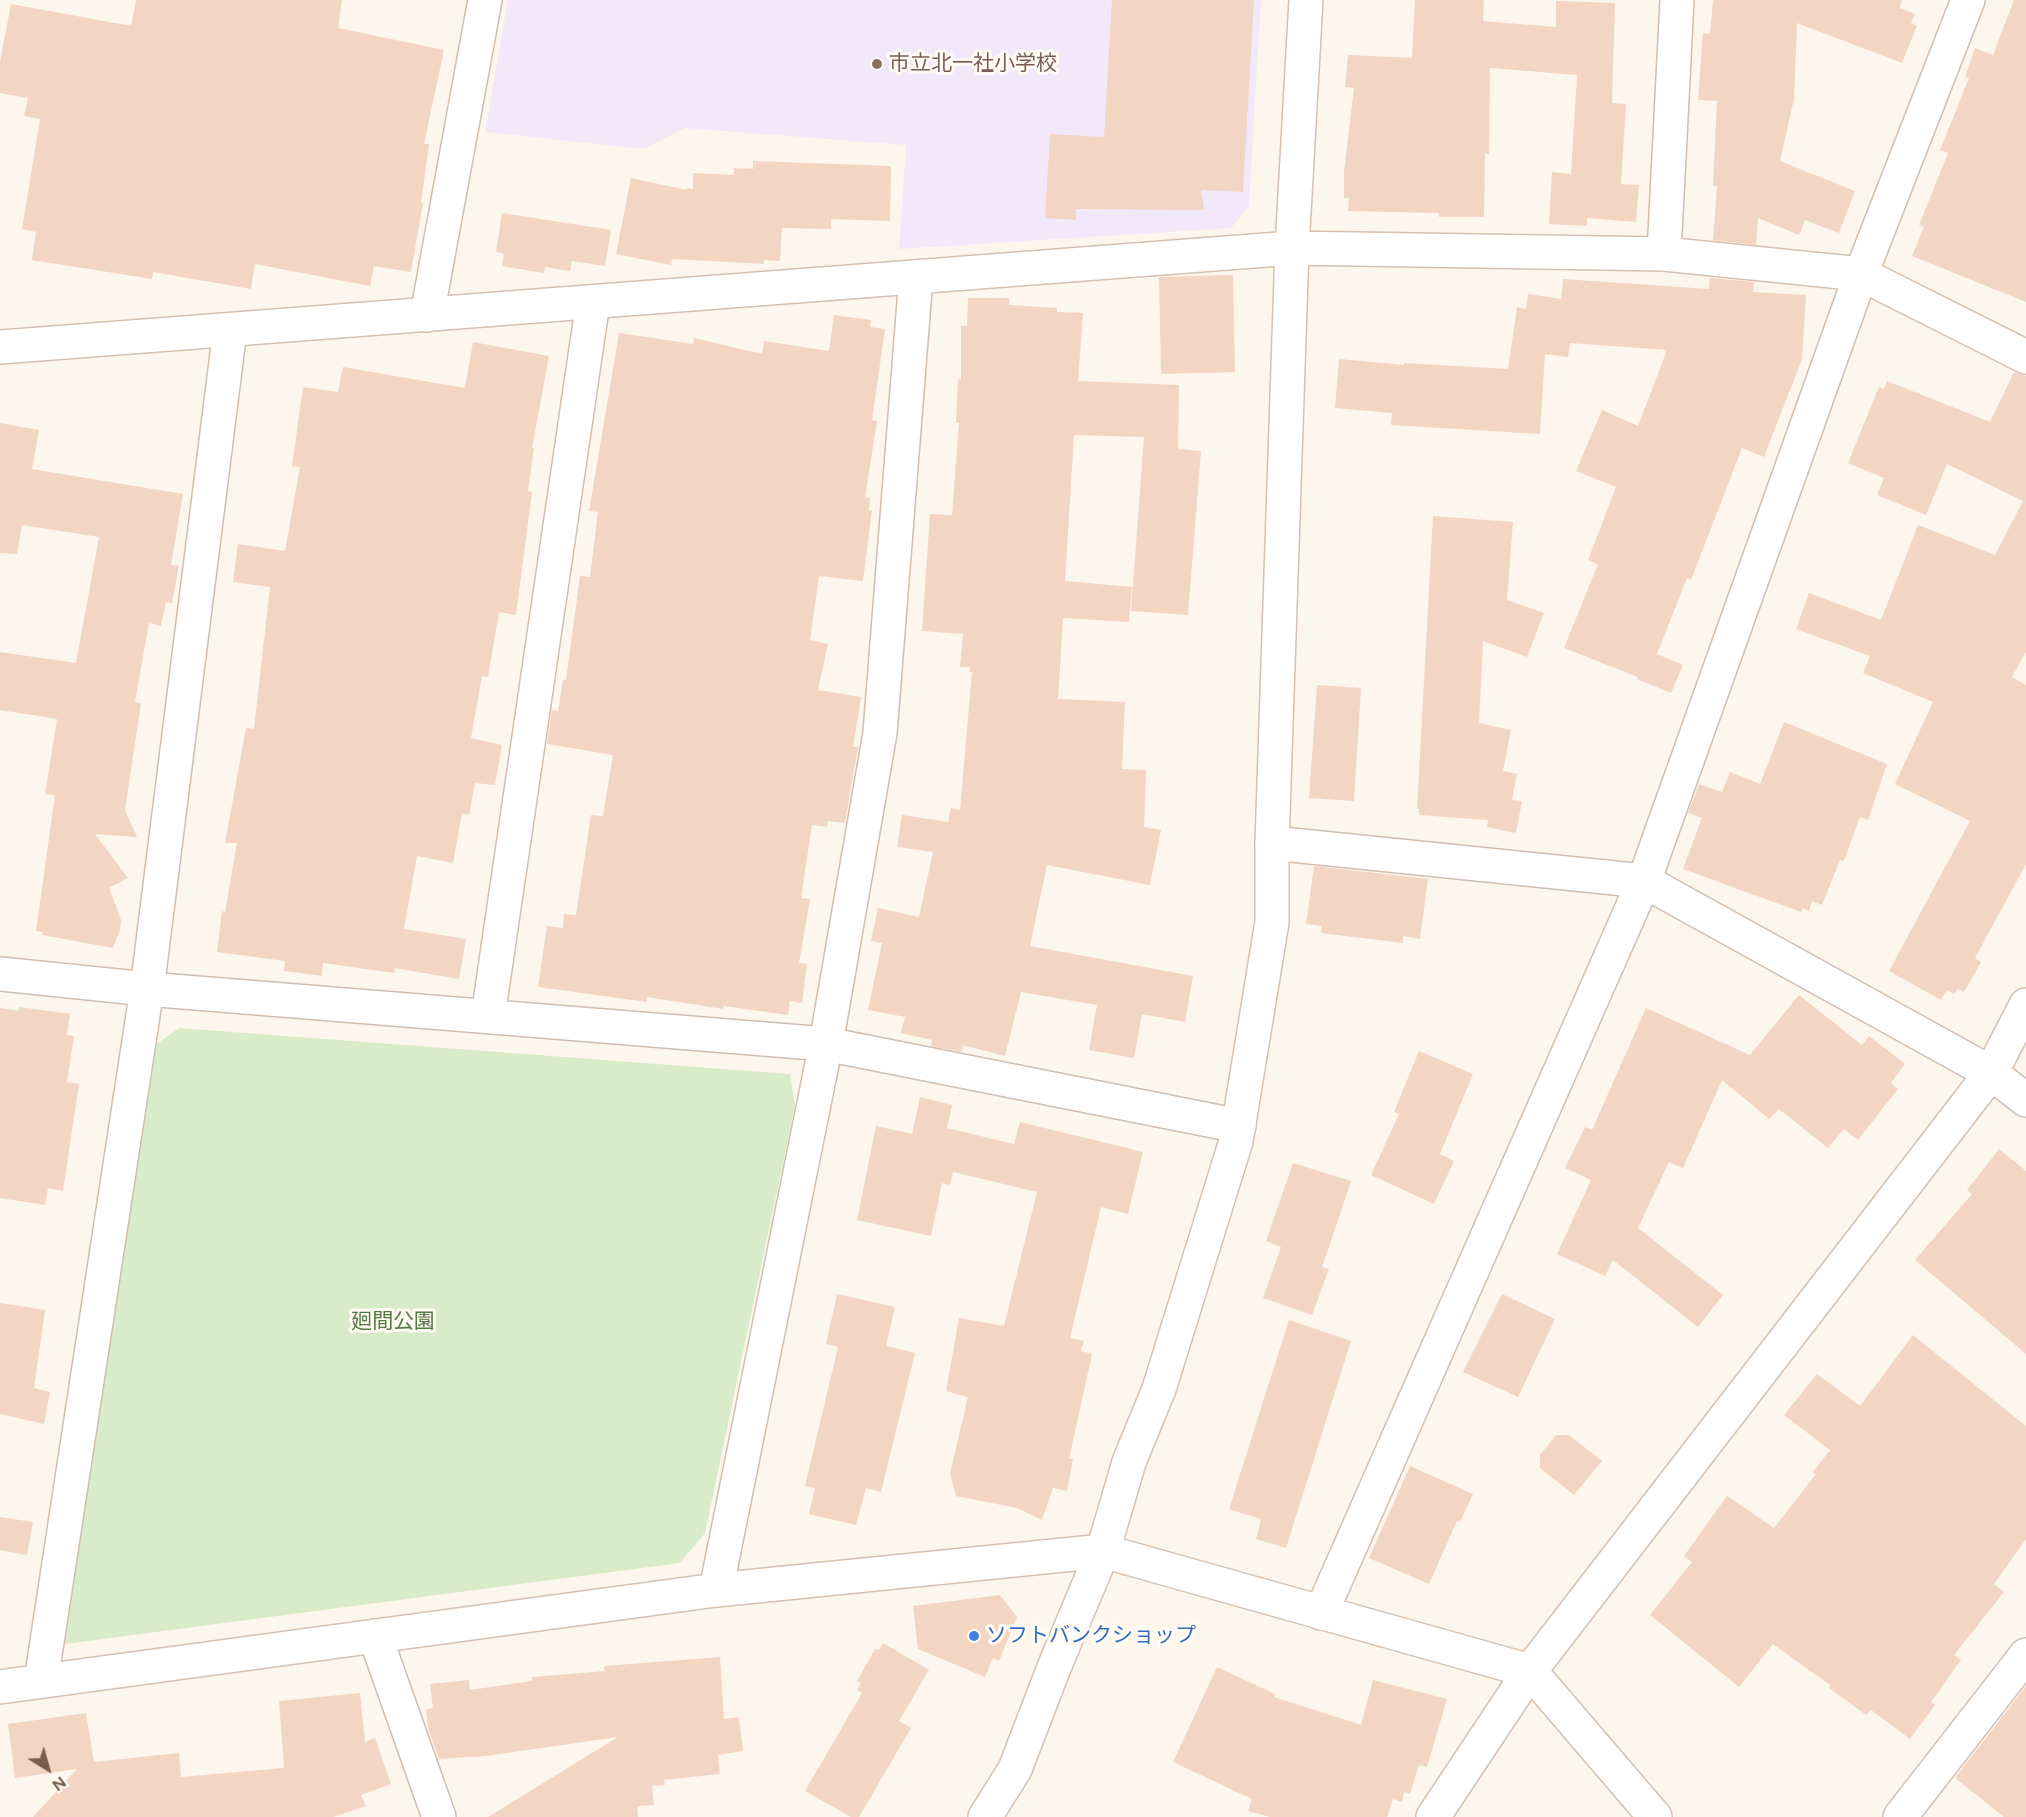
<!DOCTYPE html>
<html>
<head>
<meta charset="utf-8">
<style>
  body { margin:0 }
  #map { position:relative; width:2026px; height:1817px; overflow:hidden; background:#fdf6ec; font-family:Figtree,sans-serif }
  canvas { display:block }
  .north { position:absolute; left:18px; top:1739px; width:60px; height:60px; -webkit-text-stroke:4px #fffaf3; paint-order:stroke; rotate:143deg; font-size:16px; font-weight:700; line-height:24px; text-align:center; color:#7a5c4d }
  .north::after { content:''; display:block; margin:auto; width:21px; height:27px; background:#7a5c4d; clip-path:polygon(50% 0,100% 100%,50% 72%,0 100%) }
</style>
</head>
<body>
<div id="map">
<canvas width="2026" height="1817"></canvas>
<div class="north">N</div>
</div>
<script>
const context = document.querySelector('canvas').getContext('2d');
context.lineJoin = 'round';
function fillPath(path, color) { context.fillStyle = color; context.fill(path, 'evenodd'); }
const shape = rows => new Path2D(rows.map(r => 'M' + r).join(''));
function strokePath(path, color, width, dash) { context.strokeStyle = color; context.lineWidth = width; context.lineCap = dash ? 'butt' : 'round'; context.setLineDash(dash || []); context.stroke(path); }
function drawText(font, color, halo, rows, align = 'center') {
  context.font = font + ' Figtree,"Noto Sans JP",sans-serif'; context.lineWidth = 6; context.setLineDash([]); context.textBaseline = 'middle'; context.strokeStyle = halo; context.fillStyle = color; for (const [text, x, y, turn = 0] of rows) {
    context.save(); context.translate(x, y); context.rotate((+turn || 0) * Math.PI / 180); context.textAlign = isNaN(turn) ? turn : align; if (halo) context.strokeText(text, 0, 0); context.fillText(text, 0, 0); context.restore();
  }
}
fillPath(shape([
  [508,0,1261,0,1249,206,1231,228,899,249,906,145,685,128,644,149,485,132]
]), '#f3e8fa');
fillPath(shape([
  [179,1028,790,1074,795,1106,705,1533,680,1563,65,1644,151,1048]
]), '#d8ecc9');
fillPath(shape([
  [136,0,342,0,338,28,444,50,424,144,429,144,421,203,423,203,411,272,374,266,370,286,255,264,251,289,153,272,152,279,32,260,36,232,22,229,40,119,24,116,28,98,0,93,0,62,11,4,131,26],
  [1112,0,1254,0,1243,192,1201,190,1204,210,1076,209,1076,220,1045,218,1050,134,1104,137],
  [1415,0,1484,0,1483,21,1556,27,1556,1,1615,3,1612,103,1626,104,1621,184,1639,185,1636,222,1587,218,1587,226,1549,224,1552,172,1571,174,1577,75,1490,68,1489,154,1485,154,1484,217,1439,217,1439,213,1348,211,1349,198,1344,198,1344,172,1354,88,1345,87,1348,55,1412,58],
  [1713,0,1902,0,1899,8,1915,14,1911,23,1917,26,1902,63,1797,23,1794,99,1780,161,1855,191,1839,233,1805,220,1799,235,1758,218,1756,245,1713,240,1717,186,1713,186,1717,101,1698,100,1703,33,1710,34],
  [2014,0,2026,0,2026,302,1912,256,1924,227,1919,225,1948,153,1940,150,1969,78,1965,77,1975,48,1993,55],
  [753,161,891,166,890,221,831,219,831,229,782,228,780,261,764,260,764,264,672,259,671,265,616,254,631,178,687,190,687,188,693,189,693,173,734,175,734,168,753,169],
  [502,213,611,230,605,266,572,261,570,271,545,267,544,273,502,266,504,254,496,252],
  [1233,275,1235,372,1161,374,1159,277],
  [1710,278,1754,282,1753,292,1806,295,1802,359,1764,457,1742,448,1691,580,1687,578,1657,654,1683,665,1671,693,1637,679,1638,677,1564,648,1598,564,1588,560,1616,487,1576,471,1602,410,1638,426,1667,350,1570,343,1568,357,1545,354,1540,434,1391,425,1392,413,1335,408,1339,359,1404,365,1404,363,1508,369,1517,307,1526,309,1528,294,1561,299,1563,279,1709,289],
  [968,298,1009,298,1009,305,1057,308,1057,312,1083,313,1078,381,1179,385,1178,449,1201,451,1188,615,1131,611,1144,437,1074,435,1065,581,1132,587,1129,622,1063,618,1058,699,1125,702,1122,769,1146,770,1144,827,1161,830,1150,885,1047,865,1030,946,1193,976,1185,1022,1142,1014,1134,1058,1089,1050,1097,1005,1021,992,1005,1056,963,1045,962,1052,931,1046,932,1040,901,1033,905,1017,868,1010,882,943,871,941,878,908,919,917,933,852,897,847,902,815,948,822,951,808,960,810,972,672,970,672,970,667,960,667,963,634,922,631,930,514,952,515,959,423,956,423,958,379,961,380,961,326,967,326],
  [834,315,871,320,870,327,885,329,872,420,877,421,865,497,870,498,869,510,872,510,863,581,819,576,810,640,828,644,818,690,861,697,853,747,858,747,845,823,828,821,827,827,812,825,801,898,810,899,799,963,807,964,802,1003,790,1001,788,1015,724,1006,723,1009,647,997,647,1002,538,987,547,926,563,928,564,914,576,915,591,815,603,816,613,755,547,744,552,710,558,711,563,680,566,680,580,576,590,577,598,512,589,511,619,333,693,344,694,338,762,354,764,341,829,351],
  [473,342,549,356,532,448,534,448,528,491,532,492,516,615,499,612,488,677,482,676,471,738,502,745,495,785,475,783,469,815,462,813,453,863,417,856,404,929,466,939,459,979,395,968,394,973,323,963,322,976,284,971,285,961,217,952,222,911,225,912,237,843,225,843,246,728,254,729,270,587,233,582,238,544,285,551,300,467,292,466,303,387,338,392,343,367,465,388],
  [2014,372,2026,376,2026,652,2012,677,2026,685,2026,864,1975,958,1981,962,1964,992,1958,989,1954,994,1947,990,1941,1000,1889,971,1970,821,1895,784,1933,702,1863,673,1870,656,1796,629,1809,593,1881,620,1918,525,1995,555,2023,501,1947,464,1926,515,1877,495,1884,478,1848,463,1879,387,1884,389,1887,381,1990,422],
  [0,423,39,430,32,469,183,494,171,565,179,566,172,603,166,602,161,626,149,623,135,702,141,703,125,810,137,837,95,834,128,878,109,888,121,920,120,930,113,948,42,935,43,932,36,931,55,795,45,794,57,719,0,710,0,652,76,663,99,537,22,525,17,554,0,553],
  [1433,516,1513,522,1507,600,1544,613,1527,657,1483,641,1479,723,1511,730,1503,771,1517,774,1512,800,1522,801,1516,833,1487,827,1488,820,1419,815,1419,809,1417,809],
  [1317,685,1361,688,1354,801,1309,798],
  [1784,722,1887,764,1868,820,1860,817,1844,861,1840,860,1822,905,1812,901,1809,911,1803,908,1801,912,1683,869,1702,818,1688,813,1699,784,1722,792,1730,772,1760,784],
  [1314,866,1428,879,1420,939,1403,936,1403,943,1321,933,1322,926,1306,924],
  [1799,995,1862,1045,1869,1036,1905,1064,1891,1083,1898,1089,1858,1140,1844,1129,1828,1148,1779,1109,1769,1119,1722,1080,1683,1168,1669,1162,1638,1228,1723,1295,1698,1327,1613,1260,1605,1276,1557,1254,1591,1180,1565,1168,1585,1127,1592,1130,1646,1008,1750,1055],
  [19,1007,70,1014,67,1035,74,1036,67,1082,79,1084,63,1191,48,1188,45,1205,0,1198,0,1008,19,1011],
  [1419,1051,1473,1074,1440,1154,1454,1161,1434,1204,1371,1175,1399,1114,1394,1112],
  [920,1097,952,1105,947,1128,1014,1144,1020,1122,1143,1152,1128,1214,1101,1207,1070,1338,1084,1341,1081,1351,1092,1354,1069,1459,1073,1459,1067,1491,1053,1488,1042,1520,1017,1508,956,1496,950,1473,968,1397,946,1391,959,1318,1004,1326,1037,1192,953,1172,950,1185,942,1183,931,1236,857,1220,876,1126,912,1134],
  [1999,1149,2026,1171,2026,1354,1915,1260,1972,1194,1967,1190],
  [1293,1163,1351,1181,1322,1267,1329,1269,1312,1315,1263,1298,1281,1247,1266,1241],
  [837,1294,895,1307,886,1346,915,1353,881,1492,866,1488,856,1525,809,1514,815,1488,805,1486,838,1347,826,1344],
  [1502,1294,1555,1319,1518,1397,1463,1372],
  [0,1303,45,1310,34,1388,50,1392,44,1424,0,1414],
  [1289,1320,1351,1341,1286,1548,1256,1539,1261,1519,1229,1509],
  [1913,1335,2026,1426,2026,1539,1994,1584,2004,1592,1954,1655,1961,1660,1931,1702,1935,1705,1910,1739,1871,1710,1866,1715,1829,1688,1830,1685,1773,1644,1739,1687,1650,1615,1692,1562,1684,1556,1727,1496,1774,1528,1816,1474,1813,1472,1830,1450,1784,1415,1817,1374,1860,1406],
  [1556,1435,1569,1435,1602,1461,1574,1495,1540,1468,1540,1455],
  [1410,1466,1473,1494,1460,1522,1457,1521,1429,1584,1369,1558],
  [0,1517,33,1522,27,1555,0,1550],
  [1000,1595,1017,1617,999,1661,993,1658,985,1677,918,1649,913,1606],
  [883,1643,929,1670,899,1721,911,1728,859,1817,851,1817,805,1791,862,1693,857,1690,861,1683,857,1681,875,1649,879,1650],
  [720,1657,724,1719,739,1717,743,1751,718,1755,720,1774,664,1780,665,1785,652,1786,654,1805,637,1806,638,1817,488,1817,618,1737,486,1756,439,1759,428,1728,426,1709,433,1708,430,1684,469,1680,470,1690,532,1681,532,1677,605,1671,604,1666],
  [1217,1667,1275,1694,1274,1697,1361,1725,1373,1680,1447,1699,1427,1767,1419,1765,1410,1794,1404,1792,1402,1802,1393,1799,1387,1817,1270,1817,1248,1811,1252,1799,1173,1762],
  [2026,1686,2026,1817,2004,1817,1955,1778],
  [360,1693,365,1742,375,1738,391,1784,361,1795,366,1806,333,1817,33,1817,77,1769,15,1778,8,1724,86,1713,94,1762,179,1753,181,1777,284,1768,279,1701]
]), '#f3d5c3');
const street = shape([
  [1664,254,1677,0],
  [427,315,485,0],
  [1272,843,1644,881,1991,1073,2026,1100],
  [0,974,147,989,826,1044,1239,1126],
  [488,1016,593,302],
  [716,1590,826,1044,880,733,916,277],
  [1321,1613,1644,881,1861,274,1968,0],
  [375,1636,439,1817],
  [41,1681,147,989,230,330],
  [1433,1817,1530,1671],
  [1900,1817,2026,1655]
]);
const secondary = shape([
  [0,347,1292,248,1664,254,1861,274,2026,357],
  [1530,1671,1991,1073,2026,1005],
  [0,1687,716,1590,1103,1551,1530,1671,1655,1817],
  [985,1817,1015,1769,1055,1665,1103,1551,1129,1462,1159,1389,1236,1141,1272,922,1272,843,1292,248,1306,0]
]);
strokePath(street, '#d1beb0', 36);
strokePath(secondary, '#d6c0b0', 36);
strokePath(street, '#fff', 33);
strokePath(secondary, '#fff', 33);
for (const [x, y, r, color] of [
  [877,64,6,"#8d6e63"],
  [974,1636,6,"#3f7fe0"]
]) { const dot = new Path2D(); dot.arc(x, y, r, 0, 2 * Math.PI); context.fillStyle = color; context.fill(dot); strokePath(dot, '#fffaf3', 2); }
drawText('21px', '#785e54', '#fffaf3', [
  ["市立北一社小学校",889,64]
], 'left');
drawText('21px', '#537a41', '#fffaf3', [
  ["廻間公園",393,1322]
]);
drawText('21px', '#366cbe', '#fffaf3', [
  ["ソフトバンクショップ",986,1636]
], 'left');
</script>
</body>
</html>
